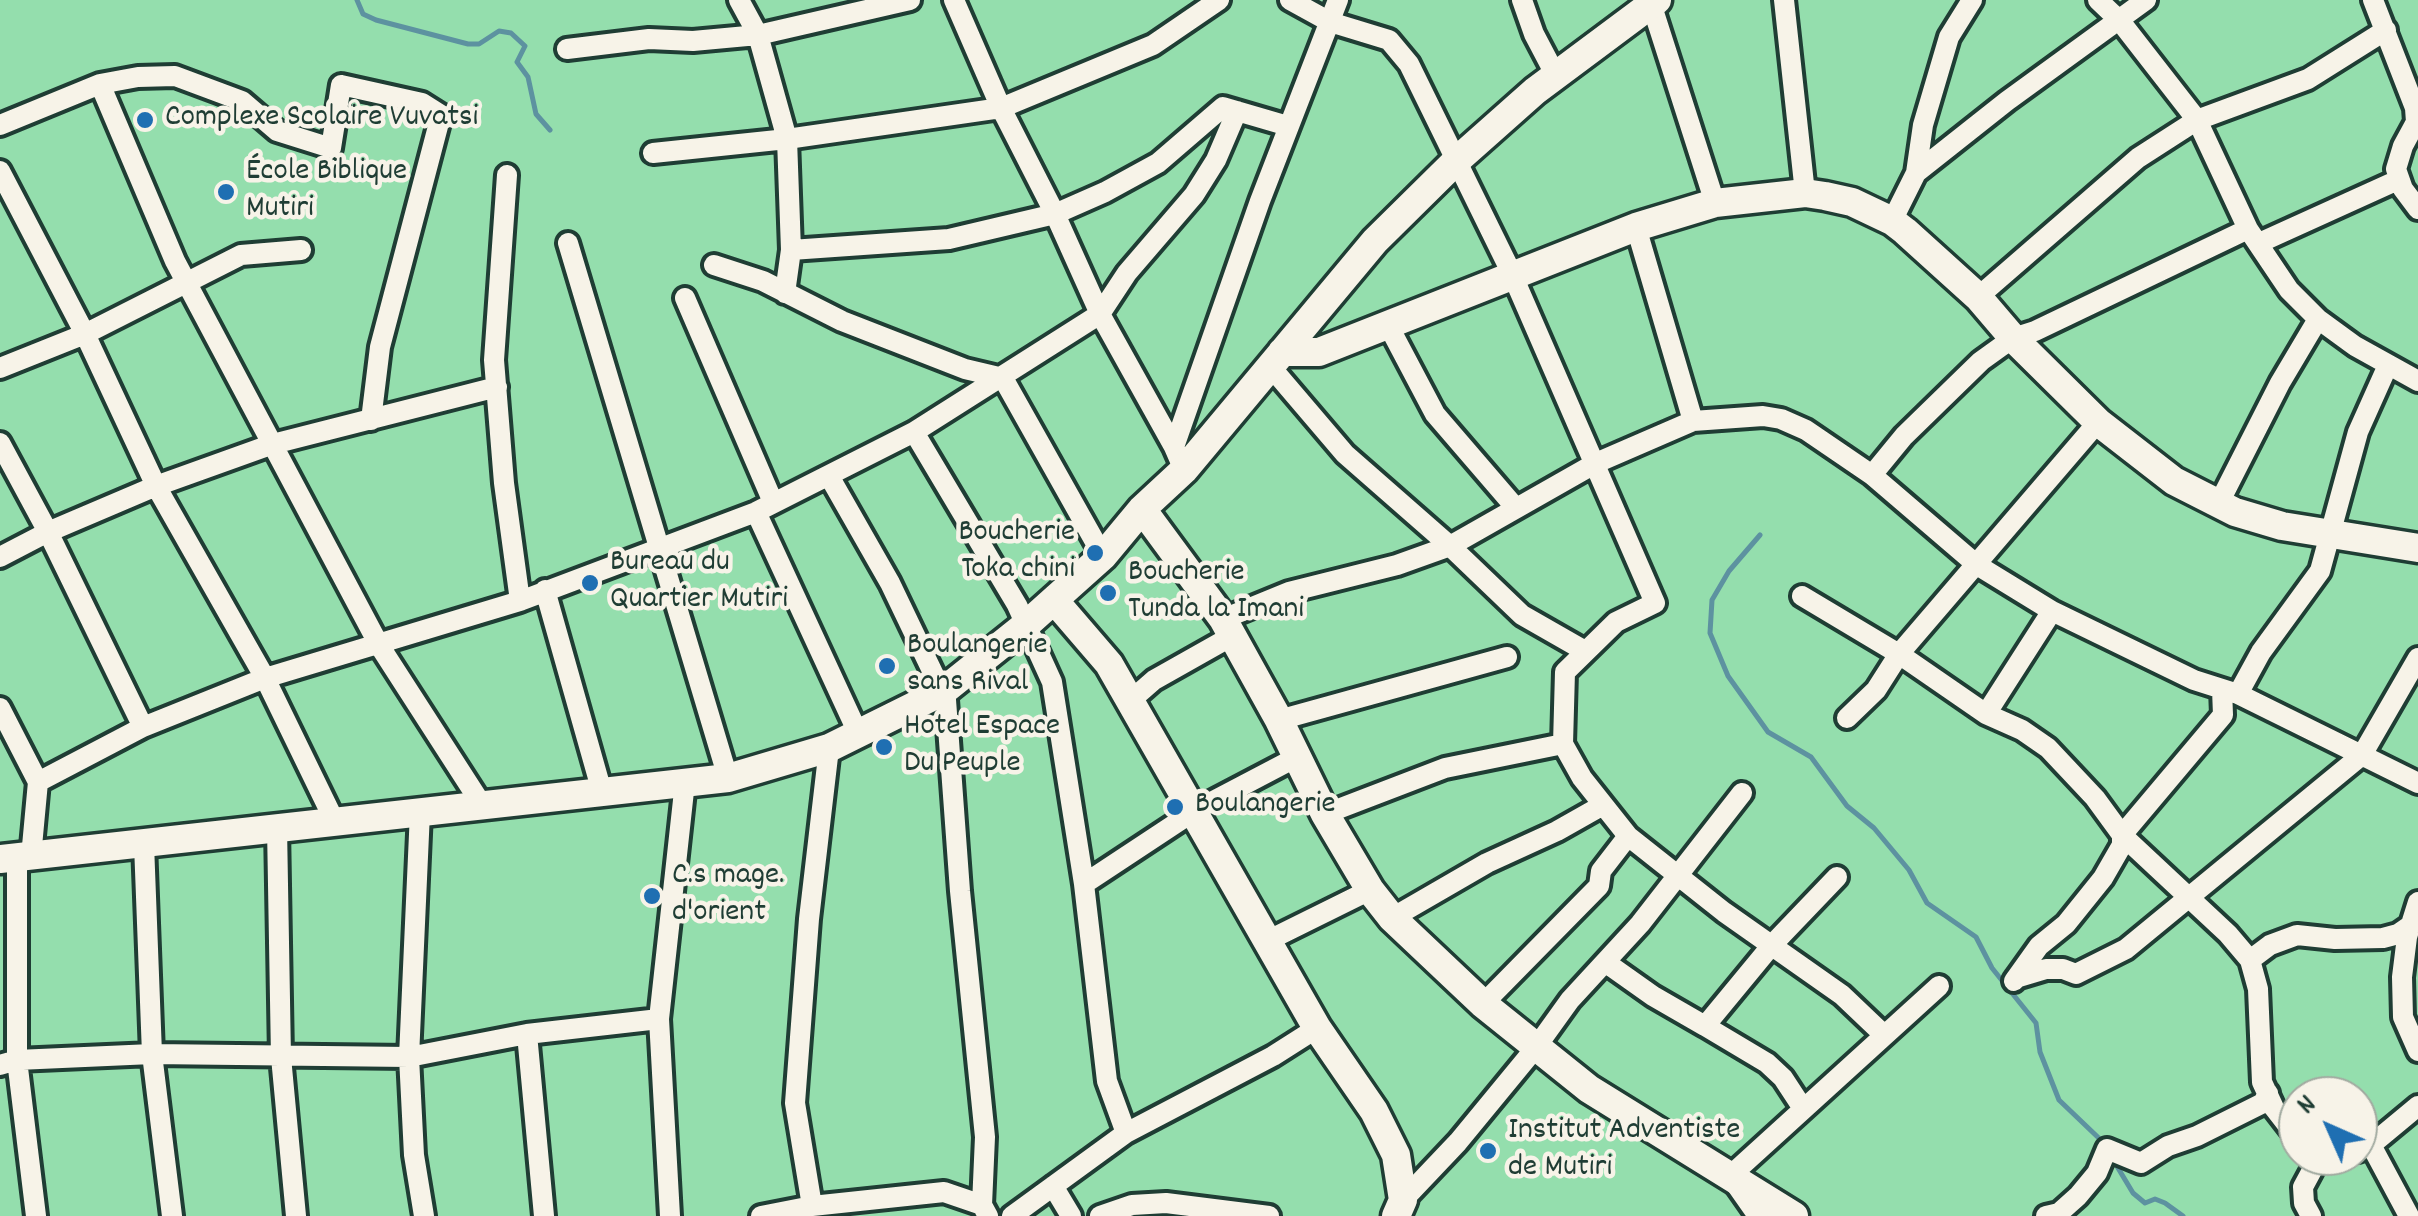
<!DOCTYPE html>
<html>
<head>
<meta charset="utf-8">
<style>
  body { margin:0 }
  #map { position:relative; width:2418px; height:1216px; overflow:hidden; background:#f1e4d6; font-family:Dekko,sans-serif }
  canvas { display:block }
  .north { position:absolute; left:2278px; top:1076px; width:100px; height:100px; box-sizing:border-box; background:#f7f3e8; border:2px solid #a1aaa0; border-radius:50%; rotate:315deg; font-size:28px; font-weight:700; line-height:40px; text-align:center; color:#1f3d34 }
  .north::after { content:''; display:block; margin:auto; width:35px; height:45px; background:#1f6fb2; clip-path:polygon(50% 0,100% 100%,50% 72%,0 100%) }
</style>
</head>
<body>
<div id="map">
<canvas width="2418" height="1216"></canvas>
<div class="north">N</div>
</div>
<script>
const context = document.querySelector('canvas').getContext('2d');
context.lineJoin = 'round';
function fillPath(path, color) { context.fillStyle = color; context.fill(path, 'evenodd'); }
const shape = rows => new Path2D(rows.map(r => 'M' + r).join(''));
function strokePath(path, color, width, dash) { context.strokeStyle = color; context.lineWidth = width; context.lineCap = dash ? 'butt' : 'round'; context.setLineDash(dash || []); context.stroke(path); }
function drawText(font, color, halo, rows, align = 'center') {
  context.font = font + ' Dekko,sans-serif'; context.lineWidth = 9; context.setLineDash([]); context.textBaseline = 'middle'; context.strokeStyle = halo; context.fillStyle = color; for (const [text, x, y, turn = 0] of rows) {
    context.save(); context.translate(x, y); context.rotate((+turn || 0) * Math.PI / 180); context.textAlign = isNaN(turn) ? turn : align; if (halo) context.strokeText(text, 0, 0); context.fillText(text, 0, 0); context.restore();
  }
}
fillPath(shape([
  [0,0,2418,0,2418,1216,0,1216],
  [2298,1096,2358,1096,2358,1156,2298,1156]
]), '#94dead');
strokePath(shape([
  [357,0,363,14,376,20,468,44,479,44,499,31,511,33,525,46,517,62,528,77,536,114,550,130],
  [1760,535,1729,571,1712,600,1710,633,1728,676,1768,732,1811,757,1847,806,1874,828,1909,870,1927,903,1976,937,1992,968,2036,1023,2040,1052,2059,1100,2105,1144],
  [2112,1158,2133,1193,2145,1203,2155,1199,2165,1203,2183,1216]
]), '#5d92a0', 5);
const street = shape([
  [739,0,758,35,787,139,791,250,785,293],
  [954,0,1001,108,1055,214,1100,314,1174,447,1184,470],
  [1290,0,1330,22,1389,40,1409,64,1512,274,1655,603,1616,622,1565,672,1563,744,1582,778,1628,836,1724,912,1842,995,1883,1034],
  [1522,0,1534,34,1556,76],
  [1650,0,1715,203],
  [1784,0,1805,193],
  [2098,0,2120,21,2197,120,2248,229,2289,290,2318,319,2355,346,2418,381],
  [2373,0,2415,108,2416,122,2403,146,2396,169,2403,189,2418,209],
  [567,49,649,39,693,41,758,35,910,0],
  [100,84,175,261,379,645,482,805],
  [0,125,100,84,138,77,175,76,242,101,277,131,331,148,341,85,422,103,441,115,380,347,371,420],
  [653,153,787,139,1001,108,1153,45,1219,0],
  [0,171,85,334,156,486,265,678,334,820],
  [1916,173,2007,101,2146,0],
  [507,175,494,360,504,483,520,601],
  [1892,221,1916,173,1923,125,1949,37,1972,0],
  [1636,227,1693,421],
  [568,243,728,778],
  [2259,243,2398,180],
  [791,250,949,239,1055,214,1105,192,1158,163,1223,107,1288,126],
  [714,265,763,281,842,321,965,369,1003,378,1103,556],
  [1978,297,2138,158,2197,120,2308,79,2386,30],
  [685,298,773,502],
  [1387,323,1435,414,1515,507],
  [1270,366,1345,454,1450,546,1522,615,1585,651],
  [0,368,85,334,241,255,301,250],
  [914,432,1017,605,1052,682,1084,884,1107,1081,1126,1133],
  [0,443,48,532,143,727],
  [1174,447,1260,201,1338,0],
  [1872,475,1904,436,1981,361,2013,338,2035,331,2248,229],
  [829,476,890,583,946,700,960,891,985,1137,982,1205,988,1216],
  [2218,505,2280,383,2318,319],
  [756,512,858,733],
  [0,557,48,532,156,486,273,444,497,387],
  [545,590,602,792],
  [1802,596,1899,654,1986,714,2022,730,2048,748,2095,798,2122,835,2228,934,2250,960,2258,989,2262,1082,2274,1108,2298,1139],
  [1223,619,1289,592,1397,565,1450,546,1596,463,1693,421,1763,416,1781,419,1806,430,1872,475,1977,565,2052,611,2194,680,2238,694,2418,783],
  [2238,694,2261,652,2320,571,2358,432,2388,365],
  [1130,701,1154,680,1232,636],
  [0,708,38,782,31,857],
  [1986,714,2052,611],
  [1847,718,1876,690,1899,654,2098,422],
  [1279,720,1507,657],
  [38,782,143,727,265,678,520,601,756,512,914,432,1100,314,1127,273,1194,195,1216,160,1237,111],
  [420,812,409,1057,414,1155,424,1216],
  [1325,814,1445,768,1563,744],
  [277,827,281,1057,296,1216],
  [144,844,152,1054,172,1216],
  [17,858,17,1060,36,1216],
  [1084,884,1196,810,1297,757],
  [2418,902,2407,937,2402,977,2403,1017,2418,1051],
  [1392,918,1487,863,1557,831,1603,805],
  [1267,941,1370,890],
  [2250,960,2270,945,2297,935,2335,939,2383,938,2398,934,2411,925],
  [1605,962,1653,996,1705,1026],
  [2016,978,2046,969,2063,969,2076,974,2126,949,2362,755,2418,658],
  [2014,981,2039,946,2066,924,2103,878,2122,845,2122,835,2223,715,2222,689],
  [1483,1004,1599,886,1601,871,1628,836],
  [527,1034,544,1216],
  [0,1065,17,1060,152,1054,409,1057,527,1034,659,1019],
  [1802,1107,1783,1078,1767,1063,1705,1026,1771,946,1837,877],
  [2371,1145,2409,1216],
  [2358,1151,2371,1145,2418,1106],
  [2317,1161,2346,1156],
  [1053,1186,1071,1216],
  [1403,1200,1458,1142,1537,1046,1570,1000,1640,924,1742,793],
  [812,1206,795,1103,809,919,829,748],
  [670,1216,659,1019,685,782],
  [761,1216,812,1206,944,1192,982,1205],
  [1012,1216,1126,1133,1273,1056,1317,1028],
  [1100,1216,1132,1205,1166,1203,1269,1216],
  [1758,1216,1730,1176,1939,986],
  [2046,1216,2059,1213,2078,1196,2097,1173,2107,1149,2141,1163,2168,1146,2197,1136,2263,1103,2268,1093],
  [2311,1216,2304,1203,2303,1187,2317,1161]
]);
const secondary = shape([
  [1282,352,1319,352,1636,227,1715,203,1805,193,1825,196,1852,202,1892,221,1905,231,1978,297,2013,338,2098,422,2174,481,2235,512,2282,526,2418,548],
  [1142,509,1223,619,1279,720,1325,814,1370,890,1392,918,1483,1004,1589,1089,1794,1216],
  [1054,600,1109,664,1317,1028,1374,1111,1396,1155,1403,1200,1396,1216],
  [0,859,728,778,829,748,942,692,1027,624,1103,556,1142,509,1184,470,1375,241,1455,162,1535,91,1657,0]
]);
strokePath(street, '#1f3d34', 28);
strokePath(secondary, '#1f3d34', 35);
strokePath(street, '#f7f3e8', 20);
strokePath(secondary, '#f7f3e8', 28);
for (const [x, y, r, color] of [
  [145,120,10,"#1f6fb2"],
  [226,192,10,"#1f6fb2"],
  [1095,553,10,"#1f6fb2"],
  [590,583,10,"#1f6fb2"],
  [1108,593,10,"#1f6fb2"],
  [887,666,10,"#1f6fb2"],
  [884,747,10,"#1f6fb2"],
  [1175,807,10,"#1f6fb2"],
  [652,896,10,"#1f6fb2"],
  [1488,1151,10,"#1f6fb2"]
]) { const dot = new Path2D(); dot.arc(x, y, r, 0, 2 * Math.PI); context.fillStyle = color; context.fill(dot); strokePath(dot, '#f7f3e8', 4); }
drawText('32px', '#1f3d34', '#f7f3e8', [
  ["Complexe Scolaire Vuvatsi",165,120],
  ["École Biblique",246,174],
  ["Mutiri",246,211],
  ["Boucherie",1075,535,"right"],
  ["Toka chini",1075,572,"right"],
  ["Bureau du",610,565],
  ["Quartier Mutiri",610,602],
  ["Boucherie",1128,575],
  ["Tunda la Imani",1128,612],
  ["Boulangerie",907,648],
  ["sans Rival",907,685],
  ["Hotel Espace",904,729],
  ["Du Peuple",904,766],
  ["Boulangerie",1195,807],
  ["C.s mage.",672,878],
  ["d'orient",672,915],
  ["Institut Adventiste",1508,1133],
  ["de Mutiri",1508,1170]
], 'left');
</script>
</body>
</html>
